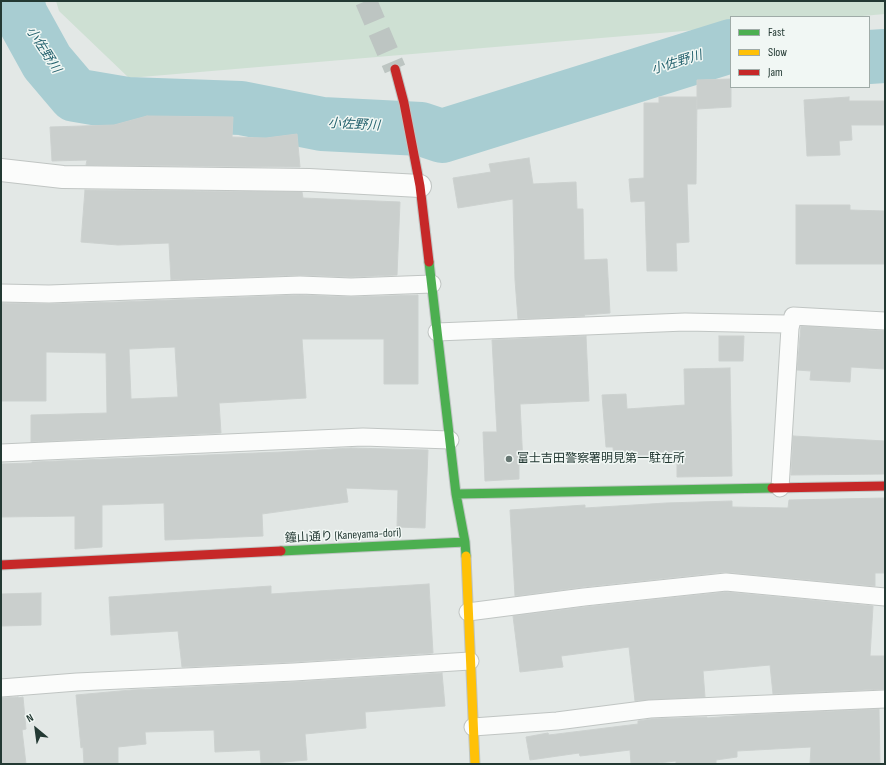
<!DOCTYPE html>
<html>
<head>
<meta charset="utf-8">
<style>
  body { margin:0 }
  #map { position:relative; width:886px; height:765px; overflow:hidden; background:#e3e8e6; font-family:"Sofia Sans Condensed",sans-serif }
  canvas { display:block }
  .frame { position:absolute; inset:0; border:2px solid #233933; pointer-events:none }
  .legend { position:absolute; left:730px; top:16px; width:140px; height:72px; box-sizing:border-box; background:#f1f7f4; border:1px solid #9faba7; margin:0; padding:5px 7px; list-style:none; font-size:12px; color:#233933 }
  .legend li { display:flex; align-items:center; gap:8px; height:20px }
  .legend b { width:20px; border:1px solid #9faba7 }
  .north { position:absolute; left:16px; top:709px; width:40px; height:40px; -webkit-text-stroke:3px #f1f7f4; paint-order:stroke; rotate:331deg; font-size:11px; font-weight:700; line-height:16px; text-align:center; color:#233933 }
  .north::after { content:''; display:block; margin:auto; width:14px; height:18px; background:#233933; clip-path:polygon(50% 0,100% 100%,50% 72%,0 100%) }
</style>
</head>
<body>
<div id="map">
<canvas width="886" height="765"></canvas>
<div class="frame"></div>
<ul class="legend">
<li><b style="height:5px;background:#4caf50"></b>Fast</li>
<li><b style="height:5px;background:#ffc107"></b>Slow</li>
<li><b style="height:5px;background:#c62828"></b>Jam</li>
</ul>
<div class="north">N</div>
</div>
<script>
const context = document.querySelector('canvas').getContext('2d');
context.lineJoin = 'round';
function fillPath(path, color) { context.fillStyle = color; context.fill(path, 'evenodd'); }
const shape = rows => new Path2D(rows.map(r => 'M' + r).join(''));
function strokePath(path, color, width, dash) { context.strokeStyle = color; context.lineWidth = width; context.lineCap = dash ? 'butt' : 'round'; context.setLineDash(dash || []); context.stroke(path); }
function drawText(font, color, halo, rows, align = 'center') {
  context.font = font + ' "Sofia Sans Condensed","Noto Sans JP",sans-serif'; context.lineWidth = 3; context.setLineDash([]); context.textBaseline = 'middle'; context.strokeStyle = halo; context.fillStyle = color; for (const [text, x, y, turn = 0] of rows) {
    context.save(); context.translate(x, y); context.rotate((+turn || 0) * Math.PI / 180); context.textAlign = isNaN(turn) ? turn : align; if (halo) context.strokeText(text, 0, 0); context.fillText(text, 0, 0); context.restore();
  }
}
fillPath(shape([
  [56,1,885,1,885,14,851,17,731,17,731,27,129,78,59,11]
]), '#cee0d3');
strokePath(shape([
  [869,64,885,71]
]), '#a8cdd2', 9);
strokePath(shape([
  [17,1,21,15,47,62,75,95,128,104,241,108,322,124,421,129,442,136,731,46],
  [869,57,885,56]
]), '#a8cdd2', 54);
const building = shape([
  [731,79,731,107,697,109,697,80,731,79],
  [659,97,697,97,696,184,687,184,689,242,676,243,677,271,647,271,645,201,631,202,629,179,644,178,644,103,659,103,659,97],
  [849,97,849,101,885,101,885,125,851,125,852,140,839,141,840,155,807,156,804,100,849,97],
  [147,116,233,117,232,137,266,138,297,134,300,167,86,165,87,160,52,161,50,127,114,125,147,116],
  [529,158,533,184,576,182,577,209,583,209,584,260,607,259,610,313,584,315,585,316,518,319,515,280,513,199,458,208,453,178,491,172,489,164,529,158],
  [85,190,302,192,303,198,400,202,397,275,351,277,300,275,171,280,169,243,118,245,81,242,85,190],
  [796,205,850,205,850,210,885,211,885,264,796,264,796,205],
  [300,295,351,297,418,295,418,384,384,384,384,339,302,339,306,398,219,403,221,433,31,442,31,415,107,413,106,353,46,352,46,401,1,401,1,303,49,304,118,302,300,295],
  [175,347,178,397,131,399,129,349,175,347],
  [801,326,885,331,885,369,851,367,850,382,810,380,811,371,797,370,801,326],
  [586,336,589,401,520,404,523,464,519,465,519,479,485,481,483,432,497,432,492,340,586,336],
  [719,336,744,336,743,361,719,361,719,336],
  [730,368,732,476,677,477,677,455,614,459,613,447,606,447,602,395,626,394,627,409,685,405,684,369,730,368],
  [793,436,885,441,885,474,791,475,793,436],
  [351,448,428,450,425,528,397,527,398,490,346,488,348,502,262,514,263,536,165,540,164,503,102,505,102,547,75,549,75,516,1,517,1,464,32,463,32,462,282,452,351,448],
  [885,498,885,573,875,573,875,586,725,572,583,587,515,596,510,510,585,505,585,508,666,503,732,501,732,507,788,508,789,500,885,498],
  [429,584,433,653,293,662,182,667,178,631,111,635,109,597,271,586,271,594,429,584],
  [726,592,873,606,870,656,885,656,885,689,773,694,770,665,703,671,705,697,635,701,629,647,561,656,563,667,520,672,513,616,585,607,726,592],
  [41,593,41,625,1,626,1,594,41,593],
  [442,673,445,706,365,712,366,728,305,734,307,760,261,764,260,750,215,752,214,730,145,732,146,744,118,747,118,764,84,764,83,747,81,748,76,695,131,690,294,682,442,673],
  [18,697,18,698,23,697,26,729,22,730,26,764,1,764,1,698,18,697],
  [879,709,880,764,810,764,811,747,737,751,737,757,716,760,716,764,676,764,676,761,649,764,631,764,630,750,580,756,579,753,530,760,526,737,548,733,549,735,638,724,638,721,651,719,707,717,707,718,746,715,879,709]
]);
fillPath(building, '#cacfcd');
strokePath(building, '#ccd1cf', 1);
strokePath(shape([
  [366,1,395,69]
]), '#bdc5c2', 22, [22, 11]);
const lane = shape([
  [1,293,49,294,300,285,351,287,432,284],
  [437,332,685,322,785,324,790,328],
  [1,453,363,437,450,440],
  [780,488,790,328,793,316,885,321],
  [468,612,584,597,726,582,885,597],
  [1,688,77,682,294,672,470,661],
  [473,727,557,721,650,709,885,699]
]);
const street = shape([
  [1,170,63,177,309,180,420,186]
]);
const fast = shape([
  [429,262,456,494,465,542,466,556],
  [456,494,772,488],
  [281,551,465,542]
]);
const slow = shape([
  [466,556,475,764]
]);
const jam = shape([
  [395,69,404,103,420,186,429,262],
  [772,488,885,486],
  [1,565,281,551]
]);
strokePath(lane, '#c0c5c3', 19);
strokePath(street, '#c0c5c3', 24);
strokePath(fast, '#bfc5c3', 11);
strokePath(slow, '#bfc5c3', 11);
strokePath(jam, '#bfc5c3', 11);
strokePath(lane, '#fbfcfb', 17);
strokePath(street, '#fbfcfb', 22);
strokePath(fast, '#4caf50', 9);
strokePath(slow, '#ffc107', 9);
strokePath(jam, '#c62828', 9);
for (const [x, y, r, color] of [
  [509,459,4,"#667672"]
]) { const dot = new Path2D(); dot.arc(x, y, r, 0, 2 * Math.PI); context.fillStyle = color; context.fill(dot); strokePath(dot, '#f1f7f4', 1.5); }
drawText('12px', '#233933', '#f1f7f4', [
  ["富士吉田警察署明見第一駐在所",517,459]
], 'left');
drawText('12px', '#233933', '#f1f7f4', [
  ["鐘山通り (Kaneyama-dori)",343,536,-3]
]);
drawText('italic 13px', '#24626e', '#f1f7f4', [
  ["小佐野川",43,50,57],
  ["小佐野川",677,63,-17],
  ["小佐野川",354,125,3]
]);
</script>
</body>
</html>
